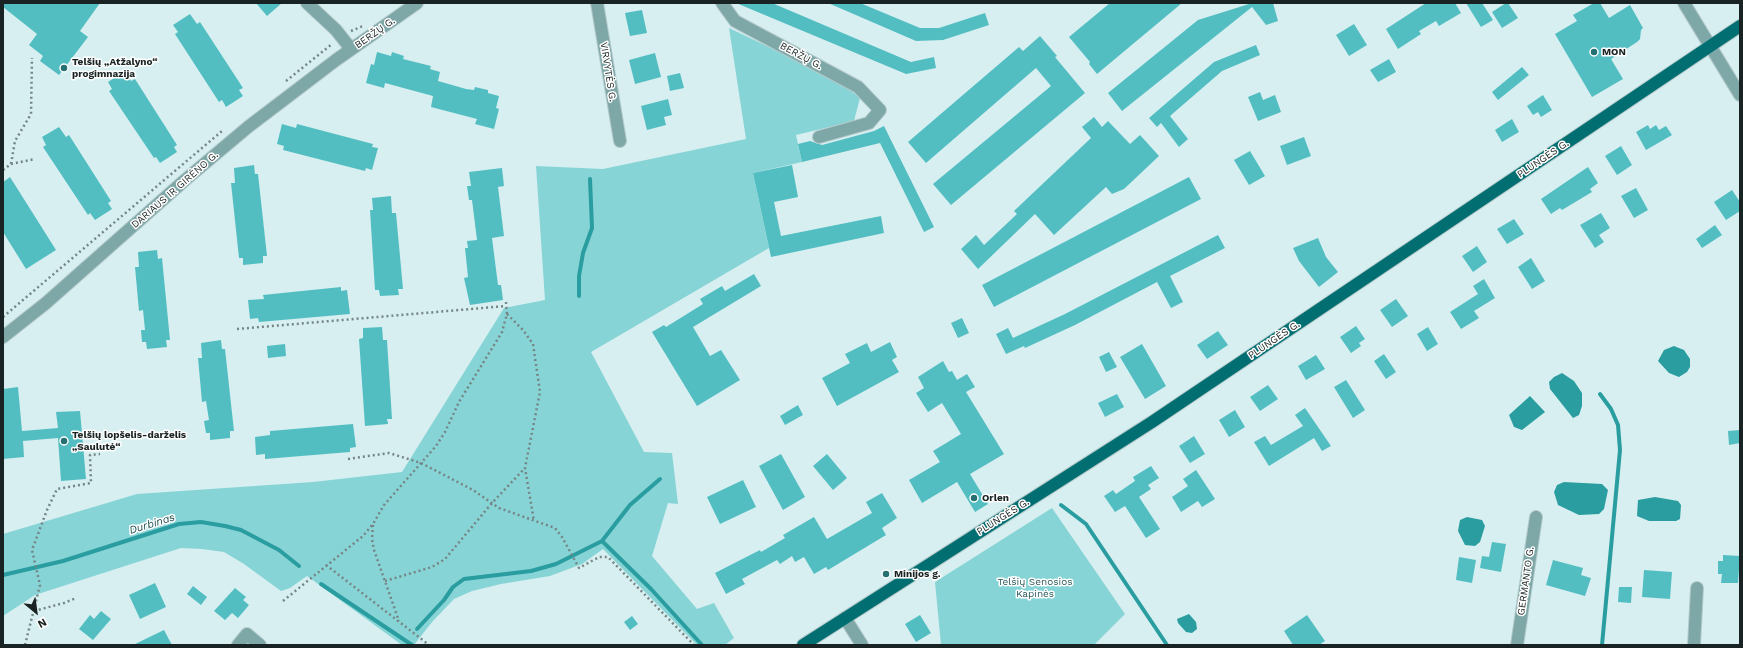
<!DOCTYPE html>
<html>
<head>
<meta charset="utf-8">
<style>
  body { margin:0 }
  #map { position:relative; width:1743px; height:648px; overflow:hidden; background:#d7eff0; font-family:"Work Sans",sans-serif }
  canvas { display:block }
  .frame { position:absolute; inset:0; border:4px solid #1a2323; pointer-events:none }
  .north { position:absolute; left:16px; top:592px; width:40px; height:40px; -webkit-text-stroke:3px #fff; paint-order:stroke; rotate:151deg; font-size:11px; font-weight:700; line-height:16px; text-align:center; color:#1a2323 }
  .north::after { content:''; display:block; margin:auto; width:14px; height:18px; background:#1a2323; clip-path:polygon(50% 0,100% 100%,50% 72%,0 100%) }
</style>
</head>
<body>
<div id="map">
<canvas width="1743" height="648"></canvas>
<div class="frame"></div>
<div class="north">N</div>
</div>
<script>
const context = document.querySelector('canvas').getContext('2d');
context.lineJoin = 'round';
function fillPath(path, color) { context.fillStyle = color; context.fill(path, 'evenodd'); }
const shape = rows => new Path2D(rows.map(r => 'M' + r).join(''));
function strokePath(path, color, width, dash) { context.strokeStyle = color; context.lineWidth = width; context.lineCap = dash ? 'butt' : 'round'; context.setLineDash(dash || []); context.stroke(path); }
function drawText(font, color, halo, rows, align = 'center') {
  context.font = font + ' "Work Sans",sans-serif'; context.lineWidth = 3; context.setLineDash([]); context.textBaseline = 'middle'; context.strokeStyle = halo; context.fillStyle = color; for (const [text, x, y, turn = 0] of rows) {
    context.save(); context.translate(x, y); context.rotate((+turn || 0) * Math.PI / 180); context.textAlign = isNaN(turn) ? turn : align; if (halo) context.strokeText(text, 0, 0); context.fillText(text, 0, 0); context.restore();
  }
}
fillPath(shape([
  [729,28,838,80,860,98,854,121,796,135,802,162,753,173,769,248,591,352,644,452,672,453,678,504,668,503,652,556,697,609,714,603,734,638,725,645,697,645,603,549,582,564,550,576,501,584,472,591,454,599,432,622,414,645,402,645,307,576,290,588,281,591,244,564,224,552,202,549,181,548,35,595,3,616,3,534,137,494,313,482,402,472,504,308,545,300,536,166,603,169,746,139],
  [1052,508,1125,614,1094,645,941,645,935,582]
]), '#87d4d6');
fillPath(shape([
  [1674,346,1684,350,1690,359,1690,367,1687,372,1679,377,1669,373,1658,361,1664,350],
  [1562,373,1574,381,1582,393,1582,406,1579,415,1573,418,1550,389,1549,382,1554,377],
  [1530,396,1545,412,1522,430,1514,427,1509,415],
  [1564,482,1602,484,1608,490,1604,509,1599,514,1579,515,1558,505,1554,492,1557,485],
  [1655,497,1678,501,1681,505,1680,519,1676,521,1649,521,1637,516,1638,500],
  [1467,517,1482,520,1485,526,1480,542,1475,546,1465,545,1458,531,1460,520],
  [1189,614,1196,622,1197,629,1192,633,1186,632,1178,623,1177,619]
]), '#2a9da0');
strokePath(shape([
  [579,296,579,276,583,253,592,228,590,179],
  [1600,394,1611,409,1618,425,1620,450,1602,645],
  [1061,505,1086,524,1167,645],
  [602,541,651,589,702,645],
  [3,575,63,561,179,524,201,522,225,526,241,530,279,550,299,566],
  [321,584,412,645],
  [417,629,444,600,453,587,464,579,531,571,556,564,602,541,630,505,660,479]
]), '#2a9da0', 4);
fillPath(shape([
  [3,3,100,3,80,31,88,37,59,75,40,61,43,56,29,45,37,34,3,7],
  [256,3,282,3,267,16],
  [736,3,772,3,911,62,934,57,936,68,906,74],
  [828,3,860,3,920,28,939,28,985,13,989,25,943,40,916,41],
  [1110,3,1182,3,1097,74,1089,64,1090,62,1069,37],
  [1248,3,1273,3,1278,21,1266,25,1252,7,1122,111,1108,93,1198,20,1249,4],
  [1426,3,1455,3,1461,13,1439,26,1436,21,1419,31,1421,34,1398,49,1386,29],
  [1466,3,1482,3,1493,20,1481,27],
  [1506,3,1508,3,1518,18,1502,28,1492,12],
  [1594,3,1600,3,1609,18,1630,5,1643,28,1641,30,1640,39,1637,42,1611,59,1623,79,1592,97,1555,34,1577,21,1573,15],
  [642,10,647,33,630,36,625,13],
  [190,14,197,24,200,22,243,88,239,90,243,96,226,107,222,100,219,102,175,34,178,32,173,25],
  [1354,24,1367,45,1349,56,1336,35],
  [1040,36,1057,56,1055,57,1085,93,951,205,933,184,1051,86,1036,68,926,163,908,142,1019,47,1023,51],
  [1256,45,1260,55,1222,71,1170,116,1188,139,1179,147,1161,123,1157,127,1149,118,1214,62],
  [377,52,391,56,392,52,404,56,403,59,431,66,430,69,440,72,438,81,466,89,474,90,475,87,488,90,488,93,499,96,496,108,499,109,494,129,475,124,477,119,431,107,433,96,385,83,384,88,366,83,371,64,374,65],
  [655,53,661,77,635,84,629,60],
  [1389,59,1396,72,1378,82,1370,70],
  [1522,67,1529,75,1498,100,1492,92],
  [125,71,131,81,135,79,177,145,174,147,177,152,160,163,156,157,154,158,109,91,112,89,108,82],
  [680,73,684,88,670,91,667,76],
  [1260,92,1263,100,1275,95,1281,112,1258,121,1248,97],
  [1543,95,1552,110,1541,117,1538,112,1533,115,1527,106],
  [668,99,672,115,664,117,666,125,647,130,641,106],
  [1094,117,1102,127,1108,121,1130,144,1140,135,1159,156,1124,189,1112,194,1106,187,1054,235,1035,214,978,269,961,249,976,235,984,245,1017,214,1014,211,1091,138,1082,127],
  [1512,119,1519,132,1502,142,1495,130],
  [282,124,296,128,297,124,373,144,372,147,378,148,372,170,366,168,365,171,283,150,284,146,277,144],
  [1648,125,1650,129,1656,125,1659,130,1666,126,1672,135,1646,150,1636,132],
  [884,126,934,227,924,232,880,143,802,162,798,144,810,141,822,145,874,131],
  [59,127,66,137,69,135,111,201,108,203,112,209,95,220,90,213,88,215,43,147,46,145,42,137],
  [1304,137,1311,156,1287,165,1280,146],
  [1621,146,1632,165,1617,175,1605,156],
  [1250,151,1265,176,1249,185,1234,160],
  [254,165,255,174,258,174,267,256,263,256,263,263,243,265,243,258,239,258,231,183,235,183,234,168],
  [792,165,798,197,774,202,781,236,881,216,884,233,771,257,753,173],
  [1588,167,1598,183,1590,189,1592,192,1562,210,1560,208,1551,214,1541,199],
  [502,168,504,186,498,187,504,236,492,238,498,285,501,285,503,300,470,305,464,278,468,277,465,248,468,248,467,241,477,240,472,200,469,200,467,186,471,186,469,172],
  [10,177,56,250,26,269,3,232,3,182],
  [1189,177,1201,199,994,307,982,285],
  [1636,188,1648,210,1634,218,1621,196],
  [1732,190,1740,202,1740,211,1726,220,1714,202],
  [391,196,392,213,396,213,403,289,398,289,399,295,380,296,379,290,375,290,370,210,373,210,372,198],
  [1601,213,1610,228,1599,235,1604,242,1595,248,1580,225],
  [1514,219,1524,234,1507,244,1497,229],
  [1715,225,1722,235,1702,248,1696,239],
  [1218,235,1225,248,1170,276,1183,302,1171,308,1157,282,1075,325,1025,348,1024,346,1006,354,996,334,1008,328,1013,338,1065,314],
  [1318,238,1326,257,1338,272,1319,287,1299,261,1293,248],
  [1477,246,1487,262,1473,272,1462,256],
  [157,250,158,259,162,258,170,340,166,340,167,347,147,349,146,342,142,342,141,330,145,330,143,310,139,311,135,267,139,267,138,252],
  [1531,258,1545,281,1532,289,1518,267],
  [754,274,761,286,693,327,710,356,721,350,740,380,697,406,652,332,664,325,666,327,703,304,700,299,722,286,725,291],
  [1484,279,1495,298,1474,311,1479,318,1461,329,1450,312,1478,294,1473,286],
  [341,287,341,291,347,290,350,314,259,322,258,318,250,319,248,300,264,299,263,295],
  [1396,299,1408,316,1392,327,1380,310],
  [962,318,969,333,958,338,951,323],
  [1356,326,1365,339,1359,343,1361,346,1351,353,1340,337],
  [382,327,383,340,387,340,392,419,387,419,388,424,365,426,359,339,363,338,363,328],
  [1428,327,1438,344,1427,351,1417,334],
  [1218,331,1228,345,1207,359,1197,345],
  [221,340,222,349,225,349,234,431,230,431,230,438,210,440,210,433,206,433,204,421,209,420,206,401,202,402,198,358,202,358,201,343],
  [890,342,897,357,892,360,899,372,837,406,822,378,850,363,845,354,867,343,871,352],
  [285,344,286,356,268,358,267,346],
  [1142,344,1166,386,1145,399,1120,357],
  [1109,352,1117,367,1106,372,1099,357],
  [1384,354,1396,372,1386,379,1374,361],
  [1316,355,1325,369,1306,380,1298,366],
  [943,361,949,372,952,371,957,380,967,374,975,387,966,392,1004,454,970,474,988,504,975,512,957,482,922,503,909,480,940,462,933,451,961,434,942,403,928,412,916,393,924,388,918,377],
  [1346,380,1365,410,1353,418,1334,387],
  [1268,385,1278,399,1260,411,1250,397],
  [18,387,22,431,58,428,56,412,80,411,86,479,61,481,58,438,23,441,24,457,3,459,3,389],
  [1117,394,1124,407,1105,417,1098,403],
  [798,405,803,415,785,425,780,416],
  [1305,408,1331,446,1322,451,1314,438,1269,466,1254,442,1265,436,1271,445,1303,426,1295,415],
  [1235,410,1245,427,1229,437,1219,420],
  [353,424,356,447,350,448,350,452,265,459,265,454,256,455,255,437,270,435,270,431],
  [1740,430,1740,443,1729,445,1728,431],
  [1194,436,1205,454,1190,463,1179,446],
  [781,454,805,497,783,510,759,466],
  [827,454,847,478,833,490,813,466],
  [1151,466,1159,478,1148,485,1151,489,1139,497,1160,529,1146,538,1125,506,1115,512,1104,496,1113,490,1116,494,1135,481,1133,477],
  [1196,470,1215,499,1202,507,1198,501,1181,512,1172,497,1188,486,1183,479],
  [743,480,756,507,720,524,707,497],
  [882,493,897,518,882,528,886,535,828,570,826,567,814,574,804,557,795,562,792,556,780,564,777,560,742,579,745,584,726,594,715,573,760,550,761,552,785,538,783,535,814,517,827,539,872,513,866,502],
  [1492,542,1506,544,1501,572,1480,568,1482,556,1489,557],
  [1723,555,1740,556,1738,583,1721,583,1722,574,1718,574,1718,561,1723,561],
  [1459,557,1476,560,1472,583,1456,580],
  [1553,560,1583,568,1581,575,1591,578,1585,596,1546,585],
  [1644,570,1672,572,1670,599,1642,597],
  [155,583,166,607,140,619,129,595],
  [193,586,207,597,201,605,187,594],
  [1619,587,1632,587,1631,603,1618,602],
  [235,588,246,597,243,600,249,605,238,618,232,613,225,620,214,611],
  [101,611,111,619,93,640,79,629,90,615,94,619],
  [920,615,931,633,916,642,905,624],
  [1307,615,1325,641,1319,645,1293,645,1284,631],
  [632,616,638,624,630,630,624,622],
  [164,630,172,645,133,645]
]), '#53bec2');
const minor = shape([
  [307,3,336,30,351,49],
  [597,3,620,141],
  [722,3,735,21,858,87,880,110,869,123,819,137],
  [1684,3,1740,95],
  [3,337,46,303,185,180,248,127,336,60,417,3],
  [845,618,862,645],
  [238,645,247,634,260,645],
  [1517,645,1536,517],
  [1694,645,1697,588]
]);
const major = shape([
  [803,645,1152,422,1740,26]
]);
strokePath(minor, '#b5cacb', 14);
strokePath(major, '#b5cacb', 14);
strokePath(shape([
  [351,31,363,26],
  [286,81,332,44],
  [11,164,35,159],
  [3,170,11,164,15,141,31,114,32,58],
  [507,314,523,330,533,344,540,392,525,468,534,521],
  [3,317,222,131],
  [237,329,506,306],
  [348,459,389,453,421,463,473,490,499,508,555,528,562,537,579,568,599,557,608,557,694,645],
  [373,525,372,539,374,550,399,621],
  [326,565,429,645],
  [385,581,432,567,445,559,492,503,525,468],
  [283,601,363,536,373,524,384,505,436,446,445,432,459,402,502,332,507,314,506,302],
  [34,611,64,603,76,598],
  [25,645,40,585,32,550,47,510,57,489,91,483,90,455,100,454]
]), '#758585', 2.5, [2, 3]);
strokePath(minor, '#7ea7a8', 12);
strokePath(major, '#016f72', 12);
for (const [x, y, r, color] of [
  [1594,52,4,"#257073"],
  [64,68,4,"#257073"],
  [64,441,4,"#257073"],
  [974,498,4,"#257073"],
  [886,574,4,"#257073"]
]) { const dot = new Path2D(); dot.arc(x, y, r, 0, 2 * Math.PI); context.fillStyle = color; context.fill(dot); strokePath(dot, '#fff', 1.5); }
drawText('10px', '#1a2323', '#fff', [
  ["BERŽŲ G.",375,33,-35],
  ["BERŽŲ G.",801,56,28],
  ["VIRVYTĖS G.",608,72,81],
  ["PLUNGĖS G.",1543,159,-34],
  ["DARIAUS IR GIRĖNO G.",175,190,-41],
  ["PLUNGĖS G.",1274,340,-34],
  ["PLUNGĖS G.",1003,517,-32],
  ["GERMANTO G.",1526,581,-82]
]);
drawText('bold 10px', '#1a2323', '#fff', [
  ["MON",1602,52],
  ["Telšių „Atžalyno“",72,62],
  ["progimnazija",72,74],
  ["Telšių lopšelis-darželis",72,435],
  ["„Saulutė“",72,447],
  ["Orlen",982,498],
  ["Minijos g.",894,574]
], 'left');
drawText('10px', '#2a585a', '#fff', [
  ["Telšių Senosios",1035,582],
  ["Kapinės",1035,594]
]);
drawText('italic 11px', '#215052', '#fff', [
  ["Durbinas",152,524,-17]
]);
</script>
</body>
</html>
